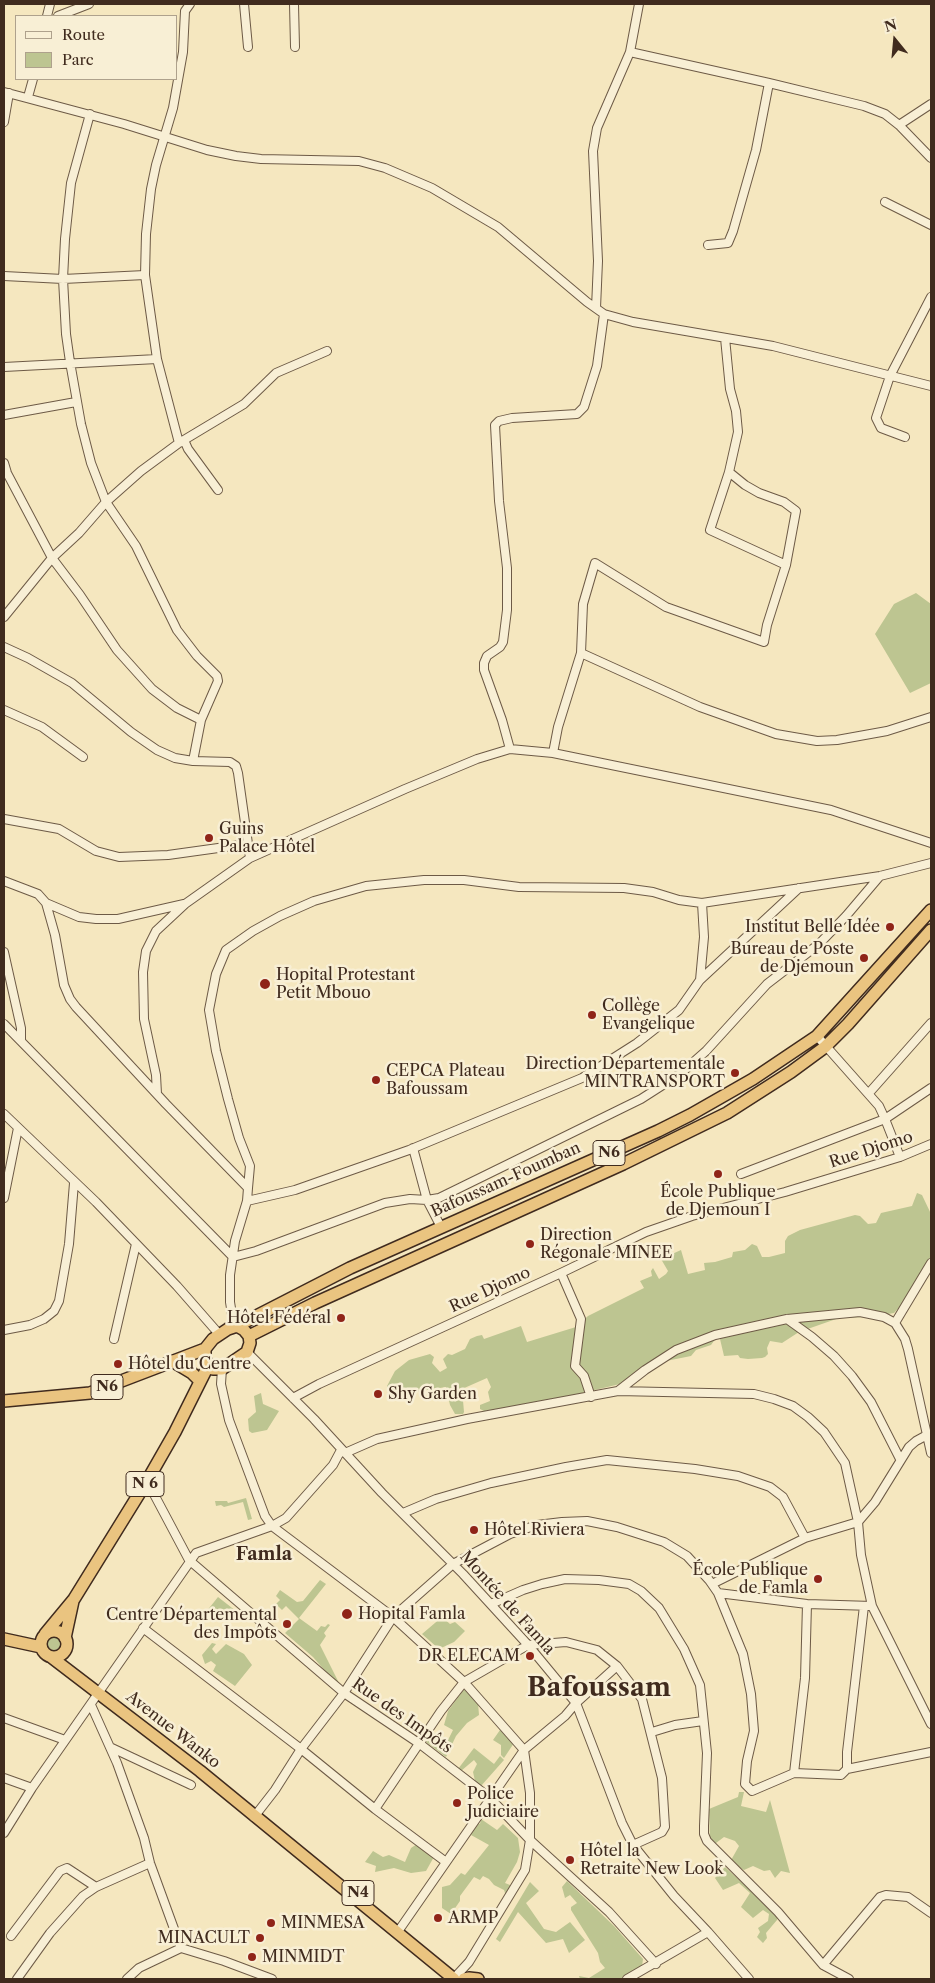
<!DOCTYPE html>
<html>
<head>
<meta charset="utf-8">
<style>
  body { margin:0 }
  #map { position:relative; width:935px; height:1983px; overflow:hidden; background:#f5e7bf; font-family:"Libre Caslon Text",serif }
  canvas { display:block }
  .frame { position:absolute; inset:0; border:5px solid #402b1e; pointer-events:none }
  .legend { position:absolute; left:15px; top:15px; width:162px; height:65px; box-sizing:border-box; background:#f8efd5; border:1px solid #aea18c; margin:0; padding:6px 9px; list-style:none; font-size:15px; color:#402b1e }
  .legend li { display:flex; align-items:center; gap:10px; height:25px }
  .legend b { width:25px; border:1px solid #aea18c }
  .north { position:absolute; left:870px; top:15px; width:50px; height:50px; -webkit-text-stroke:4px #f8efd5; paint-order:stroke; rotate:343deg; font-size:14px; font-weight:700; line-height:20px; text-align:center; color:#402b1e }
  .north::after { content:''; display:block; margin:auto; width:18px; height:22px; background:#402b1e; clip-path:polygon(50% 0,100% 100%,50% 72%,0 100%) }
</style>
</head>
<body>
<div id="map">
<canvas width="935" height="1983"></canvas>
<div class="frame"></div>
<ul class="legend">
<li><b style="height:6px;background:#f8efd5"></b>Route</li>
<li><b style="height:14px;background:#bdc591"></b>Parc</li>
</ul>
<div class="north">N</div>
</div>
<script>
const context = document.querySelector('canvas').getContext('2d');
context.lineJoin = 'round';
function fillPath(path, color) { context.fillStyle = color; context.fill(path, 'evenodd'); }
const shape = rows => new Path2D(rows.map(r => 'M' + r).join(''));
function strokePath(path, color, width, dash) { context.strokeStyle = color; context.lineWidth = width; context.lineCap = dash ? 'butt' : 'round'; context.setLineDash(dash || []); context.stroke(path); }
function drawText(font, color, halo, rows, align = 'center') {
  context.font = font + ' "Libre Caslon Text",serif'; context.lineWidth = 5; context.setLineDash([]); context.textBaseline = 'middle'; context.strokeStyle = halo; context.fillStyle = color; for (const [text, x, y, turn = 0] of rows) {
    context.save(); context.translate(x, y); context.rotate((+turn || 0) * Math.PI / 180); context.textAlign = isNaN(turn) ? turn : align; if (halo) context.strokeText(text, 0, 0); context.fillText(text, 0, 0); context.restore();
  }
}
fillPath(shape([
  [916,593,931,604,931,683,910,693,875,634,894,604],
  [917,1193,922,1195,931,1214,931,1272,921,1275,906,1300,894,1313,870,1317,839,1318,799,1332,782,1343,770,1341,767,1348,768,1354,765,1357,762,1358,748,1359,740,1358,738,1355,724,1356,720,1339,716,1338,711,1345,696,1350,691,1356,666,1361,634,1379,631,1375,620,1384,511,1410,484,1411,480,1409,480,1405,490,1401,488,1392,491,1387,487,1378,462,1389,464,1412,463,1414,455,1414,450,1405,446,1387,408,1393,401,1392,390,1392,387,1386,395,1371,409,1360,430,1354,434,1357,432,1363,440,1372,447,1368,443,1359,448,1354,452,1355,465,1349,470,1339,477,1336,482,1335,484,1339,521,1326,527,1342,576,1327,588,1316,644,1288,640,1281,652,1276,651,1271,653,1268,659,1279,666,1274,668,1271,661,1259,681,1250,688,1274,705,1270,704,1263,715,1262,732,1257,733,1252,745,1250,752,1244,757,1246,762,1257,769,1257,785,1253,785,1241,788,1236,800,1230,855,1215,860,1216,868,1224,876,1223,881,1213,912,1206],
  [261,1393,263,1404,279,1411,267,1430,252,1433,249,1431,248,1419,256,1412,254,1396],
  [246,1498,252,1519,248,1520,243,1502,224,1507,221,1505,216,1506,215,1501,227,1501,228,1503],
  [320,1580,326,1584,299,1618,317,1631,321,1626,325,1627,328,1624,330,1625,324,1633,326,1636,320,1645,344,1693,313,1657,285,1633,299,1619,286,1606,282,1610,276,1604,280,1600,276,1596,280,1590,297,1602,303,1601],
  [218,1597,245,1618,241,1622,228,1613,224,1616,221,1614,218,1616,214,1622,206,1612],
  [442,1617,450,1624,455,1622,465,1631,454,1642,439,1649,422,1634],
  '47 1643a7 7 0 1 1 14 0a7 7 0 1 1-14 0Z',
  [212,1643,216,1644,212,1649,216,1654,226,1644,244,1654,252,1665,235,1686,213,1671,216,1665,211,1661,205,1664,202,1655],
  [464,1689,478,1703,479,1715,467,1723,456,1736,446,1757,426,1742,434,1733,447,1742,453,1730,444,1725,448,1711],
  [500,1730,514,1743,504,1758,501,1755,501,1745,493,1740],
  [474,1748,494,1764,500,1756,504,1760,481,1786,475,1781,473,1772,477,1764,474,1760,461,1771,458,1769],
  [739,1792,744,1792,741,1806,766,1812,770,1800,790,1873,781,1871,775,1878,770,1870,764,1871,753,1866,744,1870,730,1862,739,1846,735,1841,724,1837,712,1846,710,1840,709,1809,738,1797],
  [481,1819,497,1830,503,1824,518,1838,520,1852,517,1862,505,1883,515,1887,507,1899,504,1890,494,1885,489,1879,483,1876,480,1880,474,1877,460,1896,460,1901,451,1914,442,1908,442,1887,450,1885,461,1873,465,1875,489,1845,471,1835,476,1822,480,1824],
  [417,1844,435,1855,426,1871,411,1873,394,1868,375,1872,376,1866,365,1862,373,1851,383,1857,389,1855,405,1862,411,1848],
  [725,1867,777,1915,777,1920,766,1933,767,1938,763,1943,757,1937,760,1932,758,1928,768,1921,769,1914,763,1910,753,1918,741,1907,750,1893,739,1883,723,1890,715,1878],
  [567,1881,614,1926,643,1959,642,1966,620,1979,580,1979,579,1976,589,1978,605,1968,600,1962,598,1953,571,1910,571,1907,577,1903,570,1895,565,1898,562,1887],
  [530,1882,539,1891,526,1903,544,1929,556,1932,570,1922,585,1940,569,1953,563,1939,546,1943,518,1912,500,1942,496,1939]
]), '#bdc591');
const minor = shape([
  [244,4,248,47],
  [294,4,295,47],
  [47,16,50,4],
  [58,16,89,4],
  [630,52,769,83,864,106,885,114,899,125,931,158],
  [4,92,124,124,207,150,236,156,261,159,359,161,385,168,432,188,498,227,587,302,604,314,633,322,773,346,931,386],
  [28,97,33,79],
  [90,114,71,183,65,239,63,279,66,334,70,362,81,424,91,463,106,502,136,546,177,630,197,656,217,676,218,681,201,720,193,761],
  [4,122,9,93],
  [899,125,931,104],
  [885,202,931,225],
  [708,245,728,243,733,231,756,150,769,83],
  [4,276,63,279,145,275],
  [596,308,598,261,593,151,597,128,630,52,639,4],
  [725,338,730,389,736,411,738,432,729,472,710,530,786,565],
  [4,367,157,359],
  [4,415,76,402],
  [905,437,881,428,876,418,890,376,931,297],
  [184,440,244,404,276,373,327,351],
  [179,443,157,359,145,275,146,234,151,189,156,165,173,108,183,52,185,11,190,4],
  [4,463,7,473,52,558,80,595,117,650,152,689,177,708,201,720],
  [4,617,52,558,79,533,106,502,141,471,179,443,184,440,188,449,218,490],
  [4,647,28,658,72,683,131,732,157,750,175,758,193,761,230,762,236,766,238,773,250,858],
  [581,653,700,707,776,734,817,741,837,740,887,731,931,717],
  [4,710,42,727,83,757],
  [510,749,502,720,484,670,484,663,487,656,500,647,503,642,507,610,507,568,499,501,495,425,499,421,512,418,577,414,584,407,597,366,604,314],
  [553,753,558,727,581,653,583,604,595,563,666,607,764,642,767,625,786,565,796,511,784,502,759,493,745,485,729,472],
  [4,819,59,829,96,851,119,857,168,855,247,844],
  [4,881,38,894,46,903,55,935,64,985,70,999,76,1007,166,1104,248,1188,247,1201,235,1241,230,1275,230,1302,234,1327],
  [46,903,79,917,96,919,118,919,184,904],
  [4,952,21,1028,21,1040],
  [700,980,704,937,702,903],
  [4,1024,233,1257,256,1251,385,1203,410,1199,427,1200,439,1198,641,1099,680,1074,706,1051,767,984,819,944,846,916,880,876],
  [817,1036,879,1106,885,1119,900,1157],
  [869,1093,931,1023],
  [157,1094,156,1075,144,1019,143,972,146,951,156,931,185,904,250,858,405,789,477,759,510,749,553,753,831,810,931,843],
  [4,1114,96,1202,177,1286,219,1334],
  [413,1148,427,1200,441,1227],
  [741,1174,885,1119,931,1088],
  [248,1188,250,1166,239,1138,228,1099,216,1051,209,1010,216,974,226,950,253,931,280,916,314,901,366,886,424,880,464,880,519,887,624,888,653,892,679,900,702,903,880,876,931,863],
  [4,1198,18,1128],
  [247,1201,295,1190,409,1150,582,1078,637,1043,679,1010,700,980,799,888],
  [561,1273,581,1319,575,1366,584,1376,591,1397],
  [787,1319,812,1337,834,1356,852,1376,871,1402,900,1459],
  [895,1323,905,1339,908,1349,931,1453],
  [4,1330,30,1325,44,1319,54,1311,59,1301,69,1244,74,1183],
  [114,1339,136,1244],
  [247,1352,314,1419,382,1493,463,1574,528,1645,576,1703,622,1823,633,1845,674,1896,708,1932,749,1979],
  [222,1369,221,1384,229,1420,265,1516,272,1526,393,1617,464,1682,524,1750,530,1793,530,1840,525,1870,469,1962,457,1975],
  [618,1391,645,1370,676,1350,715,1335,787,1319,860,1312,884,1317,895,1323,931,1263],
  [293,1398,319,1384,561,1273,646,1232,692,1216,785,1192,900,1157,931,1144],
  [345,1453,377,1439,467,1419,618,1391,754,1394,774,1399,793,1406,808,1417,824,1432,845,1463,858,1522,861,1555,872,1606,931,1724],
  [147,1481,189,1560,344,1693,420,1744,490,1798,530,1840,609,1912,656,1964],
  [403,1513,436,1499,491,1483,566,1467,607,1460,695,1469,738,1476,770,1487,783,1497,805,1538],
  [712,1584,805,1538,858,1522,875,1502,909,1447,916,1441,927,1435,931,1435],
  [718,1593,743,1654,751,1694,754,1731,747,1761,745,1784,752,1791,794,1773,805,1678,807,1604],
  [491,1604,523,1590,542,1584,565,1579,599,1580,629,1584,641,1591,659,1608,684,1649,700,1685,707,1753,704,1826,704,1834,707,1841,778,1912,823,1965,849,1979],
  [864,1606,847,1752,847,1769,931,1752],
  [143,1628,301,1749,375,1809,446,1862],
  [91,1705,117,1763,144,1838,150,1863,181,1948],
  [4,1718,65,1740],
  [652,1732,675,1725,703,1721],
  [112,1748,191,1785],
  [794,1773,841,1775,847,1769],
  [4,1778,32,1788],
  [375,1809,441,1711,464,1682,528,1645,566,1642,597,1650,617,1666,642,1699,662,1778,665,1827,662,1832,633,1845],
  [254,1817,275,1790,301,1749,344,1693,393,1617,453,1564,510,1534,537,1525,562,1522,587,1521,617,1527,664,1542,687,1556,709,1580,718,1593,807,1604,872,1606],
  [4,1833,32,1788,196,1553,272,1526,286,1518,333,1465,341,1450],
  [397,1933,524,1750,565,1716,576,1703,617,1666],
  [11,1936,60,1871,67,1868,96,1887],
  [823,1965,880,1897,886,1895,908,1897,931,1913],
  [17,1979,50,1933,83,1896,96,1887,150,1863],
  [127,1979,139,1968,181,1948,224,1961,272,1979],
  [627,1979,708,1932]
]);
const highway = shape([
  [237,1326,244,1330,249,1336,250,1343,247,1352,222,1369,213,1369,205,1360,205,1349,213,1339,228,1329,237,1326,350,1268,658,1131,690,1115,753,1079,817,1036,931,910],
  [249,1336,315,1303,623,1164,727,1113,791,1072,825,1047,848,1024,931,930],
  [172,1361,192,1373,200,1381],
  [4,1401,90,1393,205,1349],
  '41 1644a13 13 0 1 1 26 0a13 13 0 1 1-26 0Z',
  [45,1634,74,1599,147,1481,175,1432,208,1366],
  [65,1638,73,1601],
  [4,1639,41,1647],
  [51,1657,200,1771,454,1979],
  [464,1979,469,1978,478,1979]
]);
strokePath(minor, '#6d5a46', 10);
strokePath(highway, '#402b1e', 14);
strokePath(minor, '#f8efd5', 8);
strokePath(highway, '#eac480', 11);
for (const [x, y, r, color] of [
  [209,838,5,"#8f2418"],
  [890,927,5,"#8f2418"],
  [864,958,5,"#8f2418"],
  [265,984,6,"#8f2418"],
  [592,1015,5,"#8f2418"],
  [735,1073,5,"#8f2418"],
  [376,1080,5,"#8f2418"],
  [718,1174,5,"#8f2418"],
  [530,1244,5,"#8f2418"],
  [341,1318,5,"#8f2418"],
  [118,1364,5,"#8f2418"],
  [378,1394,5,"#8f2418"],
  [474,1530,5,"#8f2418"],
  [818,1579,5,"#8f2418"],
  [347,1614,6,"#8f2418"],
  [287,1624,5,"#8f2418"],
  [530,1656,5,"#8f2418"],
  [457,1803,5,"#8f2418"],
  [570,1860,5,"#8f2418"],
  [438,1918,5,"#8f2418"],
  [271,1923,5,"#8f2418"],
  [260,1938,5,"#8f2418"],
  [252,1957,5,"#8f2418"]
]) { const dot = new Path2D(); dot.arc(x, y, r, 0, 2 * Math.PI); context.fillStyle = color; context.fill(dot); strokePath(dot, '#f8efd5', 2); }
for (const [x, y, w] of [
  [609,1153,32],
  [107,1387,32],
  [145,1484,38],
  [358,1893,32]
]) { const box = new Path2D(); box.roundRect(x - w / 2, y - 12.5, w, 25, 4); context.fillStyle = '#f8efd5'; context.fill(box); strokePath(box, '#402b1e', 1); }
drawText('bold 15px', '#402b1e', null, [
  ["N6",609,1153],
  ["N6",107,1387],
  ["N 6",145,1484],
  ["N4",358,1893]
]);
drawText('16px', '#402b1e', '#f8efd5', [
  ["Guins",219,829],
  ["Palace Hôtel",219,847],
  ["Institut Belle Idée",880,927,"right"],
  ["Bureau de Poste",854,949,"right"],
  ["de Djemoun",854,967,"right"],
  ["Hopital Protestant",276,975],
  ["Petit Mbouo",276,993],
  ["Collège",602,1006],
  ["Evangelique",602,1024],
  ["Direction Départementale",725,1064,"right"],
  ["MINTRANSPORT",725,1082,"right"],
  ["CEPCA Plateau",386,1071],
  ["Bafoussam",386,1089],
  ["École Publique",718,1192,"center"],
  ["de Djemoun I",718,1210,"center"],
  ["Direction",540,1235],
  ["Régonale MINEE",540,1253],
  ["Hôtel Fédéral",331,1318,"right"],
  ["Hôtel du Centre",128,1364],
  ["Shy Garden",388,1394],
  ["Hôtel Riviera",484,1530],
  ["École Publique",808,1570,"right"],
  ["de Famla",808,1588,"right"],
  ["Hopital Famla",358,1614],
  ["Centre Départemental",277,1615,"right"],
  ["des Impôts",277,1633,"right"],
  ["DR ELECAM",520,1656,"right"],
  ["Police",467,1794],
  ["Judiciaire",467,1812],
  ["Hôtel la",580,1851],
  ["Retraite New Look",580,1869],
  ["ARMP",448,1918],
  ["MINMESA",281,1923],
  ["MINACULT",250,1938,"right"],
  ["MINMIDT",262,1957]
], 'left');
drawText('16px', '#402b1e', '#f8efd5', [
  ["Rue Djomo",871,1150,-18],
  ["Bafoussam-Foumban",506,1180,-24],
  ["Rue Djomo",490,1290,-25],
  ["Montée de Famla",507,1603,48],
  ["Rue des Impôts",402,1716,35],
  ["Avenue Wanko",173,1730,38]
]);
drawText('bold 18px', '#402b1e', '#f8efd5', [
  ["Famla",264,1555]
]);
drawText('bold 26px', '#402b1e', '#f8efd5', [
  ["Bafoussam",599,1688]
]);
</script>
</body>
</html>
